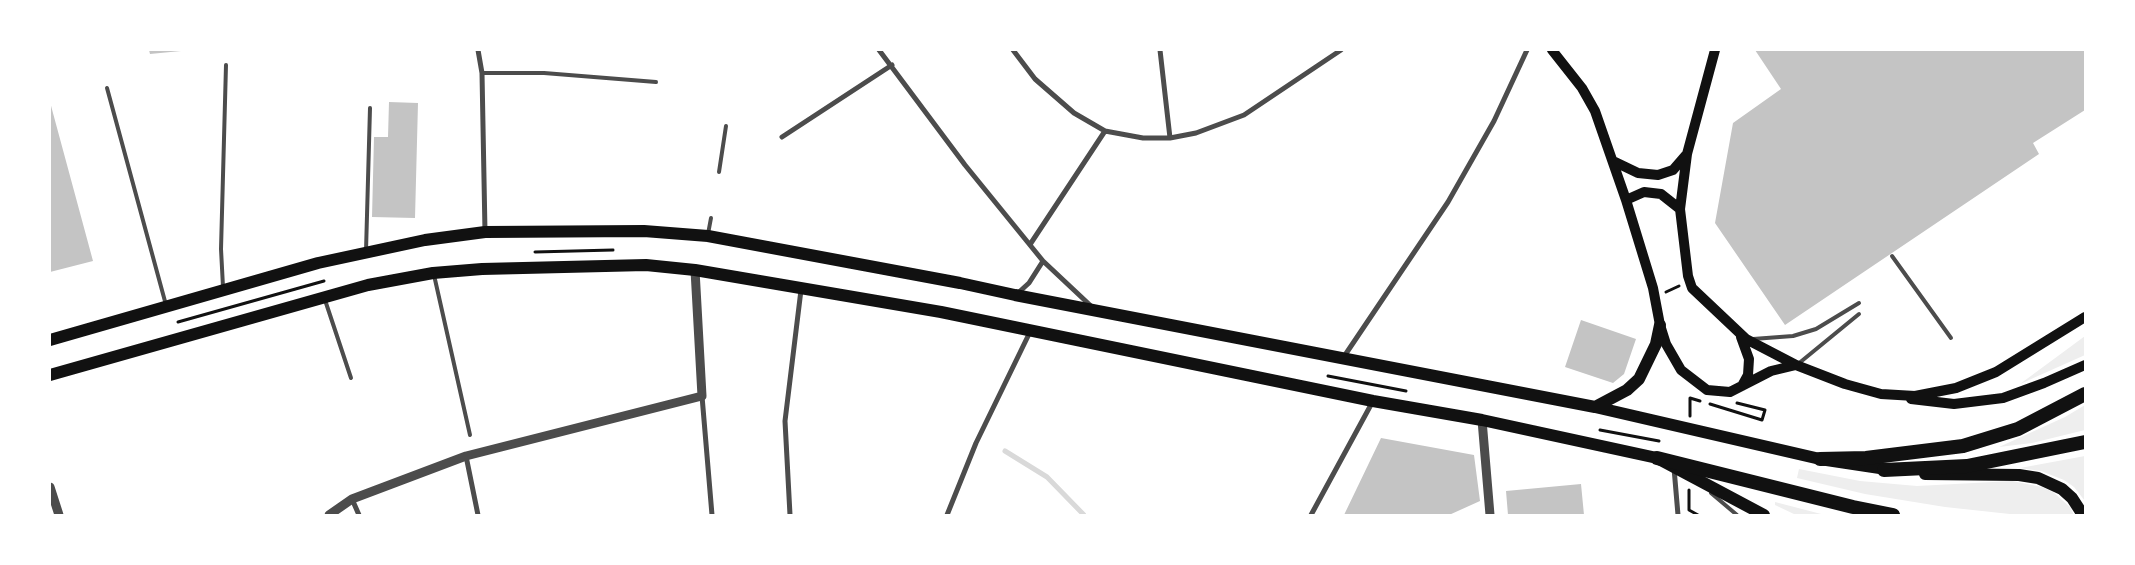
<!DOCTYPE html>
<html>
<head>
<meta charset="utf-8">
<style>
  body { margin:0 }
  #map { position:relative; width:2135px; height:565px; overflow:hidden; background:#fff; font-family:Merriweather,serif }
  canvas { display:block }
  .frame { position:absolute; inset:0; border:51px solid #fff; pointer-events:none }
</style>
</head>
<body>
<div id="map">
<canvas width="2135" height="565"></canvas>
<div class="frame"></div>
</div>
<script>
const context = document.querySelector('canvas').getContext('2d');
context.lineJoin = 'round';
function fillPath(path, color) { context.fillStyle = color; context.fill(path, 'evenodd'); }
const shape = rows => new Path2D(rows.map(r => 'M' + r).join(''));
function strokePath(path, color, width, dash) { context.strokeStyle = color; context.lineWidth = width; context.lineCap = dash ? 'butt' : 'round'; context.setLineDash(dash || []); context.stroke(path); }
fillPath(shape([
  [2085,336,2085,355,2020,384],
  [2085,405,2085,430,2032,443,1999,447,2065,417],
  [2085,456,2085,501,2074,487,2064,480,2041,471,2020,468],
  [1799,469,1860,481,1917,486,2012,481,2042,487,2053,492,2070,507,2074,515,2019,515,1945,507,1865,494,1797,478],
  [1775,502,1825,515,1796,515,1775,505]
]), '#eee');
strokePath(shape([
  [1005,451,1047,477,1084,515]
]), '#d9d9d9', 5);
fillPath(shape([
  [149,50,181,50,181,51,150,54],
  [1755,50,2085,50,2085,110,2033,143,2039,154,1785,325,1715,223,1733,123,1781,89],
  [50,102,93,261,50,272],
  [389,102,418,103,415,218,372,217,374,137,388,137],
  [1581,320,1636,339,1624,374,1613,383,1565,367],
  [1381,438,1474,455,1480,501,1449,515,1344,515],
  [1581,484,1584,515,1508,515,1506,491]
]), '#c4c4c4');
strokePath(shape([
  [535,252,613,250],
  [1666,292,1679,286],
  [178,322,324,281],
  [1328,376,1406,391],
  [1710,404,1762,420,1765,410,1737,403],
  [1690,416,1690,398,1700,401],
  [1600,430,1659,441],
  [1689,490,1689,510,1698,515]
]), '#111', 3);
strokePath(shape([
  [482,73,544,73,656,82],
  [107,88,166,305],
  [719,172,726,126],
  [708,234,711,218],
  [366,251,370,108],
  [1892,256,1951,338],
  [434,275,470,435],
  [223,287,221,249,226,65],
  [325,300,351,378],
  [1753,339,1793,336,1816,329,1859,303],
  [1798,364,1859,314],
  [1711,493,1737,515]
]), '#4c4c4c', 4);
strokePath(shape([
  [478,50,482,73,485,232],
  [879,50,965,165,1043,261,1092,307],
  [1013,50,1035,79,1074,113,1105,131,1143,138,1170,138,1196,133,1244,115,1341,50],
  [1160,50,1170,138],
  [782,137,892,65],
  [1031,243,1105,131],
  [1018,293,1029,283,1043,261],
  [1343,358,1448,202,1494,121,1527,50],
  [702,396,712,515],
  [466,456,478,515],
  [1674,468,1678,515],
  [352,499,359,515],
  [790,515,785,421,801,290],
  [947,515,976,443,1030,332],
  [1311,515,1373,401]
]), '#4c4c4c', 5);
strokePath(shape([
  [1482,420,1490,515],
  [50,487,59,515],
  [329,515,352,499,466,456,702,396,695,270]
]), '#4c4c4c', 9);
strokePath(shape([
  [1552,50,1582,88,1595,111,1626,200,1653,288,1660,325,1666,344,1681,370,1707,390,1730,392,1771,371,1796,365],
  [1715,50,1687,154,1680,209,1688,276,1692,288,1746,339,1796,365,1845,384,1881,394,1915,396,1956,388,1996,372,2085,317],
  [1613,161,1638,173,1658,175,1673,170,1686,155],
  [1626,200,1644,192,1661,194,1680,209],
  [1741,337,1749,359,1748,375,1742,386],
  [1911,399,1954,404,2003,398,2044,383,2085,365]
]), '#111', 10);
strokePath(shape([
  [50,340,318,263,425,240,485,232,644,231,708,236,960,283,1015,295,1595,407,1820,459,1893,470],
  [50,375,368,285,433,273,482,269,646,265,695,270,941,312,1373,401,1482,420,1657,458,1764,515],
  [1595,407,1627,390,1639,379,1656,344,1660,325],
  [1925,474,2019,475,2038,478,2062,489,2072,498,2083,515]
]), '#111', 12);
strokePath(shape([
  [1657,458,1853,507,1893,515],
  [1820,459,1866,458,1963,446,2018,429,2085,394],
  [1884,470,1967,466,2085,442]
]), '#111', 14);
</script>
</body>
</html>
